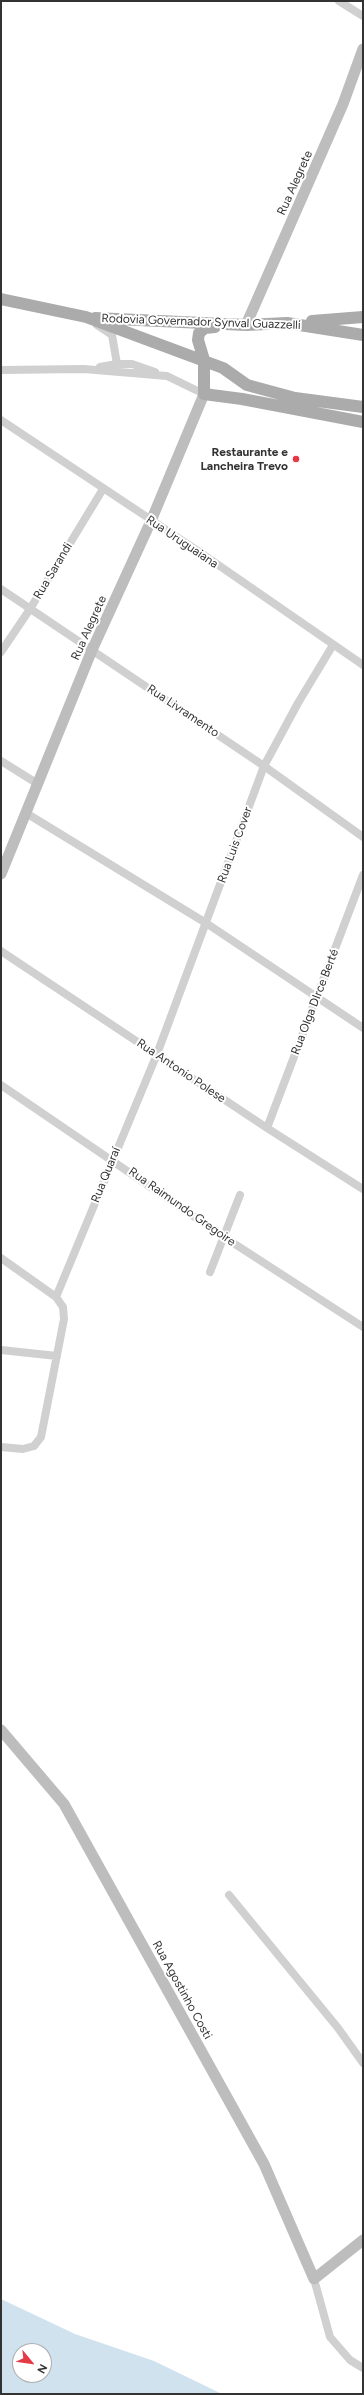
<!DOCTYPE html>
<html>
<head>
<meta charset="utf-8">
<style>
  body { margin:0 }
  #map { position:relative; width:364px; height:2395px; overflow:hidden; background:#fff; font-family:Figtree,sans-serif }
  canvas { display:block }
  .frame { position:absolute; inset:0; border:2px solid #333; pointer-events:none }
  .north { position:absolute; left:12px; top:2343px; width:40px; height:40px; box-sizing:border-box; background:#fff; border:1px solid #adadad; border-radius:50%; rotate:119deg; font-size:11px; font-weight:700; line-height:16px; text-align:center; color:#333 }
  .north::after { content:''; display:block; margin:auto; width:14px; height:18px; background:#e63946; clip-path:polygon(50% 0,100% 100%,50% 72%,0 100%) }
</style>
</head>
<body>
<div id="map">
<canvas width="364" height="2395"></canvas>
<div class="frame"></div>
<div class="north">N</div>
</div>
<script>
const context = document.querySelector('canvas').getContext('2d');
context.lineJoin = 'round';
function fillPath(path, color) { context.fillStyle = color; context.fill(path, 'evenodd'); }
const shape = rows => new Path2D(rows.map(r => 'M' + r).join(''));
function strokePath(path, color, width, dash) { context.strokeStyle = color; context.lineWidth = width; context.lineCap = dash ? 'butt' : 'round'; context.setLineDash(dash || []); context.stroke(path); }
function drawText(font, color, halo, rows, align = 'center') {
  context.font = font + ' Figtree,sans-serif'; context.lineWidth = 4; context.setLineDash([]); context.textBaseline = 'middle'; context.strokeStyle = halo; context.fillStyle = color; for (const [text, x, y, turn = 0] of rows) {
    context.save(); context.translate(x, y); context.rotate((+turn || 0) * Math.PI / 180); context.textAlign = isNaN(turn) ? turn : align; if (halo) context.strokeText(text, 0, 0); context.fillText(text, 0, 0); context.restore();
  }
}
fillPath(shape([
  [1,2299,75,2334,154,2361,222,2394,1,2394],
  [20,2351,44,2351,44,2375,20,2375]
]), '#cfe2ee');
strokePath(shape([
  [339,1,363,16],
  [97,325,112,335,117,364,100,367],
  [117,364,132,364,155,372],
  [1,370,84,369,167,376,204,394],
  [1,420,201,553,363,665],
  [1,589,264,766,363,837],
  [1,652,30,609,103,489],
  [1,761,38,784],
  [26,813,206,923,363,1028],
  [1,951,267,1128,363,1189],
  [1,1085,224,1237,363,1327],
  [267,1128,363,875],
  [1,1258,56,1297,63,1307,64,1319,41,1437,34,1446,23,1449,1,1447],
  [210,1272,240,1195],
  [56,1297,157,1054,264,766,298,703,333,645],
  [1,1350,57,1356],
  [229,1895,338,2028,363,2063],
  [314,2279,330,2337,350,2360,363,2368]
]), '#d0d0d0', 8);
strokePath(shape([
  [246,325,343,104,363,49],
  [1,874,92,650,151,521,204,394],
  [1,1730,64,1804,264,2164,314,2279,363,2240]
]), '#bdbdbd', 11);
strokePath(shape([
  [1,299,86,317,223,368,247,385,295,398,363,407],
  [95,318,246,325,287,323,363,335],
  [312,321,363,317],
  [215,327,205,328,199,333,198,340,204,360,204,394,242,399,363,422]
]), '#ababab', 12);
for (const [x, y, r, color] of [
  [296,459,4,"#e63946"]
]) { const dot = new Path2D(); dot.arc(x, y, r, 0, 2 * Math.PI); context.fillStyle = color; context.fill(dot); strokePath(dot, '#fff', 1.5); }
drawText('12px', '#333', '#fff', [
  ["Rua Alegrete",295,183,-66],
  ["Rodovia Governador Synval Guazzelli",201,322,2],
  ["Rua Uruguaiana",182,542,34],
  ["Rua Sarandi",53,571,-59],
  ["Rua Alegrete",89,628,-66],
  ["Rua Livramento",183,711,34],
  ["Rua Luis Cover",235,845,-70],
  ["Rua Olga DIrce Berté",315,1002,-69],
  ["Rua Antonio Polese",181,1071,34],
  ["Rua Quaraí",106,1175,-68],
  ["Rua Raimundo Gregoire",182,1207,35],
  ["Rua Agostinho Costi",182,1990,61]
]);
drawText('bold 12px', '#333', '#fff', [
  ["Restaurante e",288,452],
  ["Lancheira Trevo",288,466]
], 'right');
</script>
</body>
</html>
